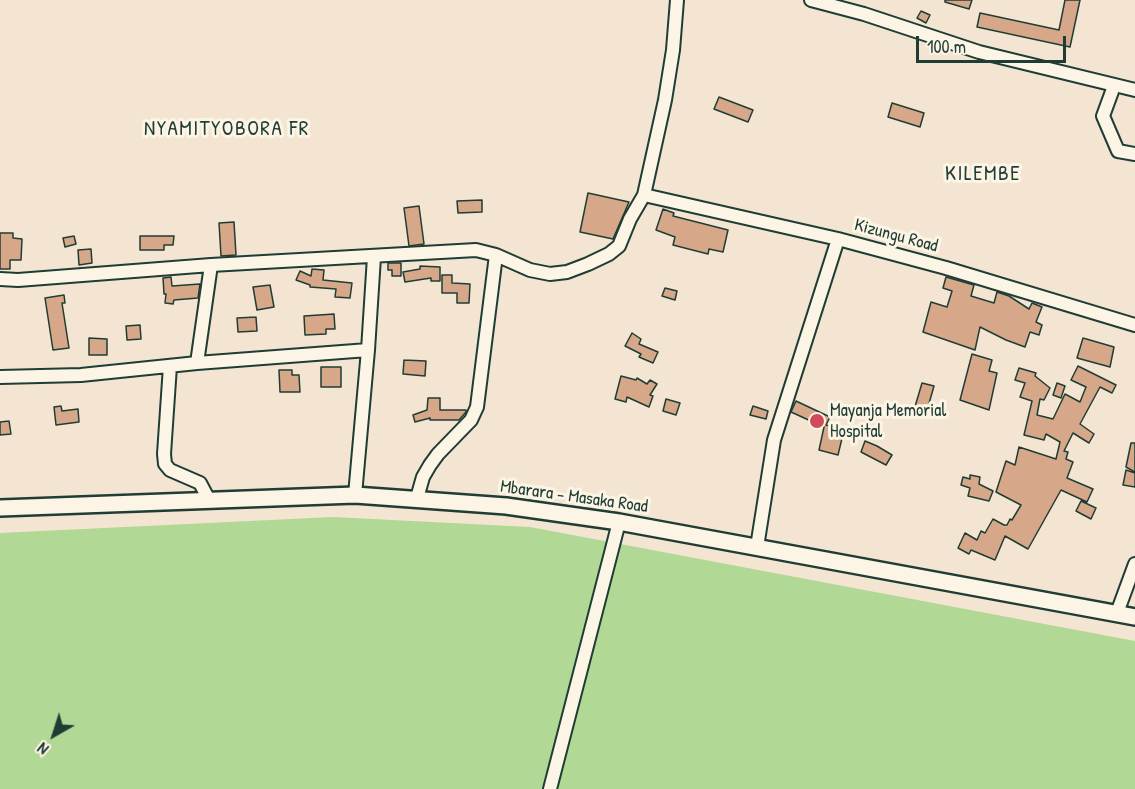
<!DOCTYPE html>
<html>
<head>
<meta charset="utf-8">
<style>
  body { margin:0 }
  #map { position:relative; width:1135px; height:789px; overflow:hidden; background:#f4e5d2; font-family:"Patrick Hand",sans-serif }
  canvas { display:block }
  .north { position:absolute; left:24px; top:705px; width:60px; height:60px; -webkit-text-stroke:4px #fcf5e5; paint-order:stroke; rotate:219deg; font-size:16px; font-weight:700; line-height:24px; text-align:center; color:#1f3d34 }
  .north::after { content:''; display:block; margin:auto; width:21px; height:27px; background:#1f3d34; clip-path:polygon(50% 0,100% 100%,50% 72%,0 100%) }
  .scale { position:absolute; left:916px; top:36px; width:150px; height:27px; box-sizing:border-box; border:3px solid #1f3d34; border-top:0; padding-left:8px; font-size:18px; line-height:21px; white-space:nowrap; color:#1f3d34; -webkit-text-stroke:4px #fcf5e5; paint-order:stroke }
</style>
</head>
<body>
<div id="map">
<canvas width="1135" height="789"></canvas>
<div class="north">N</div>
<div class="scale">100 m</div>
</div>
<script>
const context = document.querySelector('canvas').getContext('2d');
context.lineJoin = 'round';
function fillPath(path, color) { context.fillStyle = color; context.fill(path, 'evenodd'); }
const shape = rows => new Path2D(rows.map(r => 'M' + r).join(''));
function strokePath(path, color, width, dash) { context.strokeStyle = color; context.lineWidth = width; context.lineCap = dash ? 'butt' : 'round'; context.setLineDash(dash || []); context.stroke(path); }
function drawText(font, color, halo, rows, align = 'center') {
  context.font = font + ' "Patrick Hand",sans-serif'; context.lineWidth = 6; context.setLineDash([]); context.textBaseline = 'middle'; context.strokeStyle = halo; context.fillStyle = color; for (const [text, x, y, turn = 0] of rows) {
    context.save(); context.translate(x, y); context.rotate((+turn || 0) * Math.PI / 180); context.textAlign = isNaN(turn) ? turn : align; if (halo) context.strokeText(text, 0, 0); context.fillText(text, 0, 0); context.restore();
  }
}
fillPath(shape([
  [333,517,530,527,1135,641,1135,789,0,789,0,533]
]), '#b1d894');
const building = shape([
  [945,0,972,0,969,9,945,2,945,0],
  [1065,0,1080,0,1070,47,977,27,980,13,1059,30,1065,0],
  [921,11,930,15,926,23,917,18,921,11],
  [719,97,753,110,748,122,714,109,719,97],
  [892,103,924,113,920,127,888,117,892,103],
  [588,193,629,202,613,239,580,232,588,193],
  [482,200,482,212,458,213,457,201,482,200],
  [419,206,424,244,409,246,404,208,419,206],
  [663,209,674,213,673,216,728,230,723,252,709,249,708,254,673,245,675,237,656,230,663,209],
  [234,222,236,255,221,256,219,223,234,222],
  [0,233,13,233,13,238,22,239,21,260,10,260,10,269,0,269,0,233],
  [74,236,76,244,65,247,63,238,74,236],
  [140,236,174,236,173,245,164,245,164,250,140,250,140,236],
  [91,249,92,263,79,265,78,250,91,249],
  [388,263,401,263,401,276,392,276,392,270,388,270,388,263],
  [420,266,440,267,440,281,431,281,431,278,405,282,403,272,420,269,420,266],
  [312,269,324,270,323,280,352,283,350,298,335,297,336,289,310,287,310,285,296,280,300,271,311,276,312,269],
  [442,275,452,275,452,283,470,284,469,303,457,303,457,293,442,293,442,275],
  [171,277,172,286,200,284,198,298,174,300,173,304,165,303,166,294,164,294,163,278,171,277],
  [946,277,974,285,971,296,994,303,997,292,1009,296,1029,309,1032,303,1042,307,1036,322,1042,325,1039,335,1030,332,1025,347,1006,340,980,327,975,350,923,332,931,302,947,307,952,291,943,288,946,277],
  [270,285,274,307,257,310,253,287,270,285],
  [665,288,677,291,675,300,662,296,665,288],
  [64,295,65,303,62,303,69,348,53,350,45,298,64,295],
  [334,314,335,329,326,329,326,334,305,335,304,316,334,314],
  [256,317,257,331,238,332,237,318,256,317],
  [140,325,141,339,127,340,126,326,140,325],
  [632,333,641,339,639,344,658,352,653,363,639,357,641,354,625,346,632,333],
  [89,338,107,339,107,355,89,355,89,338],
  [1083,338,1114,347,1110,367,1077,358,1083,338],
  [972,354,992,360,989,371,997,373,989,410,960,400,972,354],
  [404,360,426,361,425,376,403,374,404,360],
  [1078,366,1116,385,1112,393,1100,387,1080,424,1094,434,1089,443,1073,433,1064,451,1068,452,1066,459,1073,462,1067,478,1093,489,1087,502,1061,490,1028,549,1005,536,995,560,971,550,969,554,958,548,965,533,977,540,981,531,985,533,993,519,1004,525,1007,525,1010,519,1012,520,1021,505,996,492,1006,461,1015,465,1019,447,1056,459,1060,442,1046,434,1044,440,1024,435,1032,401,1020,397,1025,383,1015,380,1019,368,1036,373,1035,376,1050,388,1044,400,1040,399,1037,415,1053,419,1065,394,1080,402,1086,387,1071,380,1078,366],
  [321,367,341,367,341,387,321,387,321,367],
  [279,370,292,370,292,375,299,375,300,392,280,392,279,370],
  [621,376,636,380,637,378,647,384,650,380,657,384,650,395,653,396,649,407,627,397,626,402,615,399,621,376],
  [922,383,934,386,926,414,914,410,922,383],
  [1057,383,1065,386,1061,398,1053,395,1057,383],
  [428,398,440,398,440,410,466,410,466,412,459,420,430,420,430,418,415,422,413,415,427,410,428,398],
  [666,399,680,403,676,415,663,411,666,399],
  [796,401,830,417,826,425,844,430,838,455,819,450,824,427,791,412,796,401],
  [61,406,62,411,78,409,79,422,56,425,54,407,61,406],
  [753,406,768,411,766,419,750,415,753,406],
  [9,421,11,434,0,435,0,422,9,421],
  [865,441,877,446,892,455,886,465,861,452,865,441],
  [1131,443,1135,443,1135,472,1126,467,1131,443],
  [1126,470,1135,473,1135,487,1123,485,1126,470],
  [970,475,980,477,979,484,993,491,989,501,968,496,970,488,961,485,963,477,970,479,970,475],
  [1081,501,1096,508,1091,519,1076,511,1081,501]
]);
fillPath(building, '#d6a788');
strokePath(building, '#1f3d34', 1.5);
const minor = shape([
  [811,0,864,14,979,52,1135,90],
  [1114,86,1103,116,1118,151,1135,154],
  [644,195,838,239,946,268,1135,325],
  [0,279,18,280,211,265,476,250,496,255,530,270,550,274,567,272,588,264,609,254,619,246,630,219,644,195,665,100,673,50,677,0],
  [197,363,211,265],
  [170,366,164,454,165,464,170,470,200,483,209,500],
  [0,377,81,375,197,363,368,350],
  [355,495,368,350,374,257],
  [417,498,423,477,430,465,438,454,471,420,477,407,496,255],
  [757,547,774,440,838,239],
  [1117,613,1135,564],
  [550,789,619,522]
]);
const major = shape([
  [0,508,355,495,506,506,619,522,1135,617]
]);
strokePath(minor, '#1f3d34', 16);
strokePath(major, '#1f3d34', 20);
strokePath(minor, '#fcf5e5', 12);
strokePath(major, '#fcf5e5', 15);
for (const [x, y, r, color] of [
  [817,421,8,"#d1495b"]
]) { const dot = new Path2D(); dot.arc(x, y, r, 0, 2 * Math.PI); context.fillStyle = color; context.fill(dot); strokePath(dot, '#fcf5e5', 2); }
drawText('18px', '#1f3d34', '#fcf5e5', [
  ["Kizungu Road",896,236,15],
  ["Mbarara - Masaka Road",574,497,8]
]);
drawText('18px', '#1f3d34', '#fcf5e5', [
  ["Mayanja Memorial",830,411],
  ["Hospital",830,432]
], 'left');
context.letterSpacing = '1.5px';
drawText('21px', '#1f3d34', '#fcf5e5', [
  ["NYAMITYOBORA FR",227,129],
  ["KILEMBE",983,174]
]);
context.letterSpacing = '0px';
</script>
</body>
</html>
